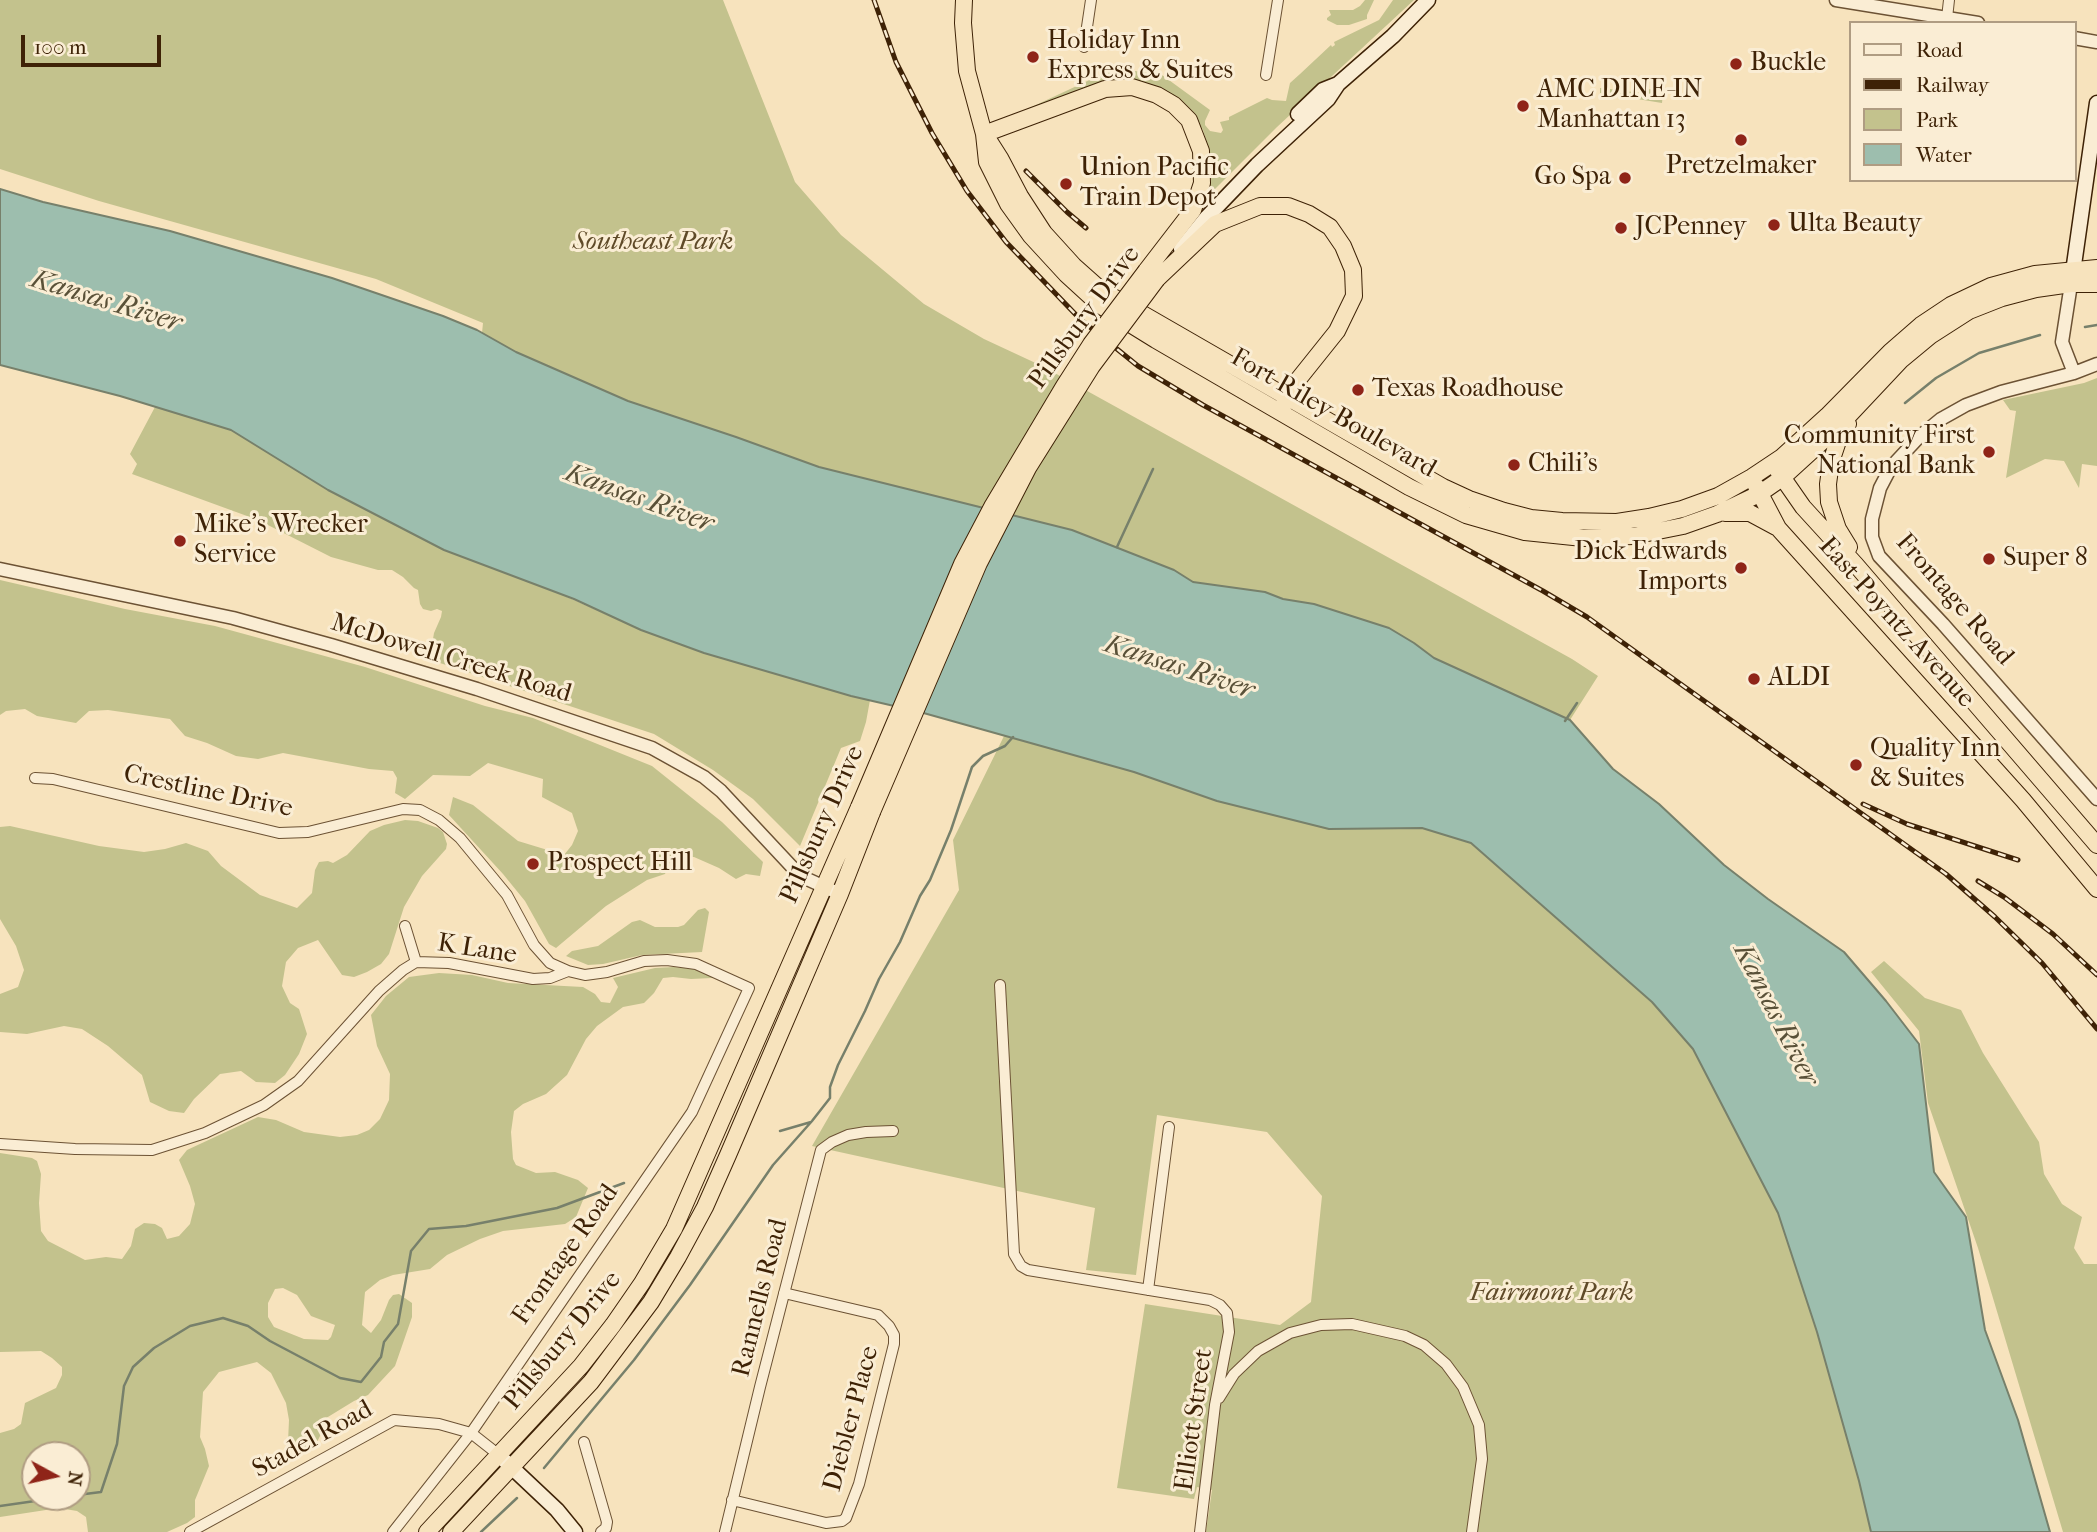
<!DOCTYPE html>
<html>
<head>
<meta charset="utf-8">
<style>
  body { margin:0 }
  #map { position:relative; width:2097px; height:1532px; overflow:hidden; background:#f7e3bd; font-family:"IM FELL French Canon",serif }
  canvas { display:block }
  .legend { position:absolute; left:1849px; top:21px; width:228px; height:161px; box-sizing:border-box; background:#faedd4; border:2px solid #af9c82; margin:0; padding:9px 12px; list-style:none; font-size:21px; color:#3e2206 }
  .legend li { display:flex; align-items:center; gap:14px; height:35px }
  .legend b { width:35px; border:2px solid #af9c82 }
  .north { position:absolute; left:21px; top:1441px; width:70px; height:70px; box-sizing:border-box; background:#faedd4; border:2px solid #af9c82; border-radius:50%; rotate:98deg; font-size:19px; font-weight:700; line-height:28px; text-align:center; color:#3e2206 }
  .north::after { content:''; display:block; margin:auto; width:24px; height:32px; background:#8f2418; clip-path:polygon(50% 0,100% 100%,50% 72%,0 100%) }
  .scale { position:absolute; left:21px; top:35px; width:140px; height:32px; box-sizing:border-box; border:4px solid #3e2206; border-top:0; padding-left:9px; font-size:21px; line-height:24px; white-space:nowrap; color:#3e2206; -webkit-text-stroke:5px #faedd4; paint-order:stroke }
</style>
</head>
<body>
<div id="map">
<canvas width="2097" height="1532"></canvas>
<ul class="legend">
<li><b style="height:9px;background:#faedd4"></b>Road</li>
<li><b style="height:9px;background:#3e2206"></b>Railway</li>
<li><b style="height:19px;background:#c3c28d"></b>Park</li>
<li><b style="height:19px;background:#9dbeae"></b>Water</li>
</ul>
<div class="north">N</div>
<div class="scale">100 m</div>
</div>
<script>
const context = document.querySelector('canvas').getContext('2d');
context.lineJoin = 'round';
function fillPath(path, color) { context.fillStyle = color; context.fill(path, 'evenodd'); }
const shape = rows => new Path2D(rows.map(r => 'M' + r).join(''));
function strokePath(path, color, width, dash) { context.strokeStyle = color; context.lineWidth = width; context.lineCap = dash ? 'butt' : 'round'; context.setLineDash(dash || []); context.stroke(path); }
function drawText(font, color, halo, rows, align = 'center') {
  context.font = font + ' "IM FELL French Canon",serif'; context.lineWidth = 6; context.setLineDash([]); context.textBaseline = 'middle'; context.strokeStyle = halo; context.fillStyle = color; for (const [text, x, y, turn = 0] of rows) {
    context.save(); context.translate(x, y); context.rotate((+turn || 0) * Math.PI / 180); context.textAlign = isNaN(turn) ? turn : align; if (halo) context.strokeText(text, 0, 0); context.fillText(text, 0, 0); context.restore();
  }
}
fillPath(shape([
  [0,0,723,0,795,182,841,235,924,304,984,339,1042,366,1572,659,1598,676,1570,720,1434,658,1414,643,1389,628,1314,604,1283,600,1265,592,1193,582,1174,570,1072,530,819,467,736,437,628,401,516,352,482,333,483,323,376,279,99,201,0,169],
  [1365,0,1374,0,1367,15,1367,19,1349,25,1337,25,1327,20,1327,18,1331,15,1329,10,1353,10,1360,6],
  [1393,0,1414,0,1277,127,1209,195,1207,194,1211,181,1211,158,1203,130,1195,116,1179,99,1156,86,1135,81,1107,81,1024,114,1023,111,1111,70,1128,70,1162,75,1210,110,1205,121,1205,125,1210,131,1221,133,1223,130,1220,122,1229,120,1229,117,1267,98,1272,100,1286,101,1290,83,1300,74,1331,45,1332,47,1335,45,1334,42,1379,20],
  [1664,80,1662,103,1600,93,1600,88,1602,88,1641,93,1642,91,1655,88],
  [2097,378,2097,466,2082,464,2079,488,2064,461,2045,459,2006,478,2016,411,2010,410,2003,400,2084,383],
  [155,407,231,430,328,490,641,630,704,653,870,700,866,722,860,741,841,748,800,846,753,799,713,770,654,734,431,660,436,647,433,639,434,633,441,617,442,611,437,609,431,611,423,609,420,604,418,590,414,588,403,577,392,570,378,570,331,557,258,520,132,474,137,464,130,454],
  [0,580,125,609,215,626,365,667,485,706,533,718,652,766,722,822,763,862,760,876,746,874,736,879,719,868,694,857,672,857,665,874,647,880,606,906,556,948,549,944,525,901,503,874,449,815,453,797,473,805,518,841,564,855,572,845,578,831,572,813,542,797,543,779,488,763,470,776,433,775,405,799,395,793,397,778,393,771,369,769,283,753,258,759,236,756,207,743,185,736,170,719,108,710,89,711,76,723,37,716,25,709,6,711,0,715],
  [1004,736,1134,772,1217,801,1329,829,1422,828,1471,843,1652,1002,1693,1049,1778,1213,1817,1333,1859,1481,1871,1532,1206,1532,1212,1490,1197,1487,1194,1499,1117,1488,1145,1304,1280,1325,1311,1302,1322,1196,1267,1132,1157,1115,1136,1275,1086,1270,1095,1208,812,1146,959,890,953,840],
  [405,820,418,821,438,828,443,832,447,844,446,849,422,876,404,907,389,954,381,964,367,972,354,977,342,975,318,940,298,948,286,962,282,986,290,1003,299,1009,307,1034,299,1054,285,1075,275,1083,256,1082,241,1071,220,1074,194,1099,184,1113,169,1111,150,1102,142,1075,108,1046,82,1029,64,1026,27,1034,0,1032,0,994,18,987,24,970,16,946,0,919,0,827,10,826,99,846,144,852,165,849,186,843,208,851,221,866,260,895,297,908,312,893,315,870,319,862,328,861,333,863,347,855,370,831,384,825],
  [705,908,709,912,702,952,642,955,603,964,588,965,566,956,572,951,598,946,632,922,640,920,655,927,678,927,684,925,698,910],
  [1884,961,1925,998,1961,1010,1983,1053,2039,1142,2044,1174,2062,1204,2082,1217,2074,1248,2084,1264,2097,1264,2097,1532,2063,1532,1978,1248,1928,1103,1919,1031,1871,972],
  [674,967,705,970,712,976,712,978,691,979,673,977,663,978,654,993,644,1003,623,1007,597,1026,586,1039,567,1075,546,1094,523,1104,514,1111,511,1132,513,1159,516,1165,536,1173,555,1172,578,1180,588,1188,576,1217,565,1224,503,1231,480,1239,447,1255,430,1269,393,1275,380,1280,365,1292,362,1325,371,1333,381,1320,389,1300,393,1295,399,1294,412,1303,412,1317,403,1343,395,1366,368,1395,354,1401,323,1420,323,1430,317,1442,306,1450,298,1452,288,1442,289,1420,286,1403,271,1373,257,1362,219,1372,203,1392,200,1437,205,1449,209,1466,195,1500,195,1517,187,1523,167,1532,88,1532,86,1517,77,1511,59,1508,0,1517,0,1433,14,1429,21,1424,25,1403,56,1388,62,1375,62,1367,52,1358,41,1351,0,1352,0,1153,32,1158,37,1161,41,1174,39,1203,41,1231,48,1241,85,1260,106,1257,122,1259,131,1246,135,1229,144,1223,155,1224,162,1228,167,1239,179,1236,190,1224,195,1204,190,1186,179,1160,187,1150,258,1117,276,1120,304,1132,340,1137,357,1135,369,1130,380,1119,389,1100,390,1074,377,1046,371,1015,386,996,409,977,439,973,472,975,508,983,583,987,595,994,601,1002,610,1003,618,987,613,978,655,968],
  [283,1288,297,1295,311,1316,335,1325,331,1337,328,1340,304,1339,274,1327,268,1317,268,1303,275,1289],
  [35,1455,77,1455,77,1497,35,1497]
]), '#c3c28d');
const water = shape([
  [0,189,43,202,170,231,332,278,443,316,477,330,516,352,628,401,736,437,819,467,1072,530,1174,570,1193,582,1265,592,1283,599,1314,604,1389,628,1414,643,1434,658,1570,720,1613,769,1659,804,1724,865,1768,899,1844,952,1886,1001,1919,1044,1934,1172,1966,1217,1985,1330,2018,1420,2050,1532,1871,1532,1859,1481,1817,1332,1778,1213,1693,1049,1652,1002,1471,843,1422,828,1329,829,1217,801,1134,772,920,712,851,696,704,653,641,630,574,599,444,550,328,490,231,430,120,396,0,365,0,189]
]);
fillPath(water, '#9dbeae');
strokePath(water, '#77806b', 2);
strokePath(shape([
  [2085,327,2097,325],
  [1905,403,1936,378,1979,353,2040,335],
  [1117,547,1153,469],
  [1565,721,1577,703],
  [780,1131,811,1122],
  [544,1468,634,1360,690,1285,773,1165,812,1121,830,1098,830,1087,838,1065,865,1011,879,979,900,942,920,896,930,880,951,830,972,767,983,756,1005,746,1013,737],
  [77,1495,101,1492,117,1444,124,1386,133,1367,154,1348,190,1326,223,1318,248,1326,270,1341,340,1378,361,1382,381,1357,384,1342,398,1324,411,1251,429,1229,466,1226,557,1208,624,1183],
  [0,1506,63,1497],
  [481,1532,517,1498]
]), '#77806b', 2.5);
const minor = shape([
  [1947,18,1949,0],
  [1084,47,1091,0],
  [1266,75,1278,0],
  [35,778,53,779,279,833,308,832,403,809,420,810,439,820,460,838,507,895,534,945,550,963,568,971,585,975,607,972,644,961,667,960,696,964,749,988,692,1112,471,1433,393,1532],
  [405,926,416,962],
  [1000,985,1014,1254,1021,1266,1028,1270,1210,1300,1220,1305,1227,1313,1229,1332,1215,1405,1200,1532],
  [0,1144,75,1149,152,1150,205,1133,264,1105,298,1081,379,991,403,970,416,962,449,963,533,979,550,978,568,971],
  [1148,1290,1169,1127],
  [1219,1398,1234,1374,1258,1351,1290,1333,1321,1325,1352,1324,1405,1336,1424,1345,1446,1364,1463,1387,1479,1425,1482,1459,1472,1532],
  [584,1442,607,1522,606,1528,601,1532],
  [732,1500,826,1523,842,1521,846,1518,859,1484,894,1344,894,1335,889,1326,878,1315,784,1293],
  [190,1532,394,1420,439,1424,471,1433,499,1455],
  [725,1532,760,1387,821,1150,832,1142,848,1135,866,1132,893,1131]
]);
const tertiary = shape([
  [1836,0,1978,23],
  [2074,38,2097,42],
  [2071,284,2062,342,2074,373],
  [2097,364,2074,373,2001,392,1966,405,1941,419,1919,437,1891,467,1880,488,1872,519,1872,537,1879,556,1943,624,2097,799],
  [0,569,233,618,331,645,477,689,652,748,704,777,721,791,792,867,807,879,840,894]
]);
const secondary = shape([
  [1298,114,1323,90,1338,84],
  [1181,249,1207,217,1257,165,1328,99,1338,84,1393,36,1428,0],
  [2072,279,2097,103],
  [505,1461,557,1510,575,1532]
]);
const trunk = shape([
  [964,0,963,23,967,71,984,134,987,162,1008,204,1031,236,1066,274,1101,306,1156,340,1409,487,1466,515,1525,532,1583,538,1633,536,1683,526,1717,514,1759,494,1782,478,1838,427,1901,360,1930,336,1969,311,2002,298,2036,289,2071,284,2097,284],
  [984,134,1105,89,1132,87,1157,95,1174,105,1189,120,1201,151,1202,183,1193,210,1146,271],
  [986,136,1000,158,1020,196,1044,233,1074,266,1101,290,1443,487,1469,499,1504,511,1531,518,1562,521,1617,522,1649,517,1682,509,1718,496,1752,477,1782,457,1827,416,1890,352,1921,325,1951,305,1991,286,2035,274,2097,268],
  [1157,279,1215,224,1260,206,1288,206,1309,214,1330,227,1343,246,1353,270,1354,296,1337,331,1297,381,1283,406],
  [1848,424,1838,441,1831,462,1828,484,1829,502,1838,529,1849,547],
  [1778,471,1803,507,1856,565,2097,845],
  [1756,486,1778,528,2023,800,2097,889],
  [1725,513,1750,513,1776,527],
  [427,1532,581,1366,613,1325,642,1283,674,1229,859,807],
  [451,1532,591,1382,651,1302,678,1257,705,1207,728,1155,840,894,872,812]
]);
strokePath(minor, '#6c5234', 12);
strokePath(tertiary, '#6c5234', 15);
strokePath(secondary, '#3e2206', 17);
strokePath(trunk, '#3e2206', 18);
strokePath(minor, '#faedd4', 10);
strokePath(tertiary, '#faedd4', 12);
strokePath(secondary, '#faedd4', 14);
strokePath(trunk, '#f7e3bd', 16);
const rail = shape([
  [874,0,896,62,932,133,967,191,1006,242,1080,319,1138,366,1203,405,1543,591,1587,617,1946,874,1995,917,2042,963,2097,1029],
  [1026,171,1067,212,1086,228],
  [1863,804,1907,824,2018,860],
  [1978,881,2004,897,2053,934,2097,975]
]);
strokePath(rail, '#3e2206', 5);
strokePath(rail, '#faedd4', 2.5, [8]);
const trunkBridge = shape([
  [859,807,962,564,993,505,1064,386,1091,344,1146,271],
  [872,812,979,563,1028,468,1092,366,1157,279]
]);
strokePath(trunkBridge, '#3e2206', 18, []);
strokePath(trunkBridge, '#f7e3bd', 16);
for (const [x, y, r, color] of [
  [1033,57,7,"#8f2418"],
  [1736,64,7,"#8f2418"],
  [1523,106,7,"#8f2418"],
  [1741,140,7,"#8f2418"],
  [1625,178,7,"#8f2418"],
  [1066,184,7,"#8f2418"],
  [1774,225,7,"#8f2418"],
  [1621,228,7,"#8f2418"],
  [1358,390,7,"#8f2418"],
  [1989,452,7,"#8f2418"],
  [1514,465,7,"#8f2418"],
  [180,541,7,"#8f2418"],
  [1989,559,7,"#8f2418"],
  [1741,568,7,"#8f2418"],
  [1754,679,7,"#8f2418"],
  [1856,765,7,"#8f2418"],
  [533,864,7,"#8f2418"]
]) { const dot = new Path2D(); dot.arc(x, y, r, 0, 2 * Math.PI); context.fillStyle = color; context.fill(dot); strokePath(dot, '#faedd4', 2.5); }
drawText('26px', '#3e2206', '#faedd4', [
  ["Holiday Inn",1047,42],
  ["Express & Suites",1047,72],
  ["Buckle",1750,64],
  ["AMC DINE-IN",1537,91],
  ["Manhattan 13",1537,121],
  ["Pretzelmaker",1741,167,"center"],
  ["Union Pacific",1080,169],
  ["Train Depot",1080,199],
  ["Go Spa",1611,178,"right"],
  ["Ulta Beauty",1788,225],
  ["JCPenney",1635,228],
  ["Texas Roadhouse",1372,390],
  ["Community First",1975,437,"right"],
  ["National Bank",1975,467,"right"],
  ["Chili's",1528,465],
  ["Mike's Wrecker",194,526],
  ["Service",194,556],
  ["Dick Edwards",1727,553,"right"],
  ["Imports",1727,583,"right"],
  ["Super 8",2003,559],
  ["ALDI",1768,679],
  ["Quality Inn",1870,750],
  ["& Suites",1870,780],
  ["Prospect Hill",547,864]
], 'left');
drawText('italic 26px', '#5f4a28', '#faedd4', [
  ["Southeast Park",653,243],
  ["Fairmont Park",1552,1294]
]);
drawText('26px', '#3e2206', '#faedd4', [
  ["Pillsbury Drive",1085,318,-54],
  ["Fort Riley Boulevard",1333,414,30],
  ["Frontage Road",1954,600,49],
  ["East Poyntz Avenue",1896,623,48],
  ["McDowell Creek Road",451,659,17],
  ["Crestline Drive",208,792,12],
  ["Pillsbury Drive",823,825,-66],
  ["K Lane",477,950,9],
  ["Frontage Road",566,1255,-55],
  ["Rannells Road",761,1298,-76],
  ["Pillsbury Drive",563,1341,-51],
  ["Diebler Place",852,1419,-75],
  ["Elliott Street",1195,1420,-82],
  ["Stadel Road",313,1440,-29]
]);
drawText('italic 28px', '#5a5138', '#faedd4', [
  ["Kansas River",106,302,17],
  ["Kansas River",639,499,20],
  ["Kansas River",1179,668,18],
  ["Kansas River",1775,1015,63]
]);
</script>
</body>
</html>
